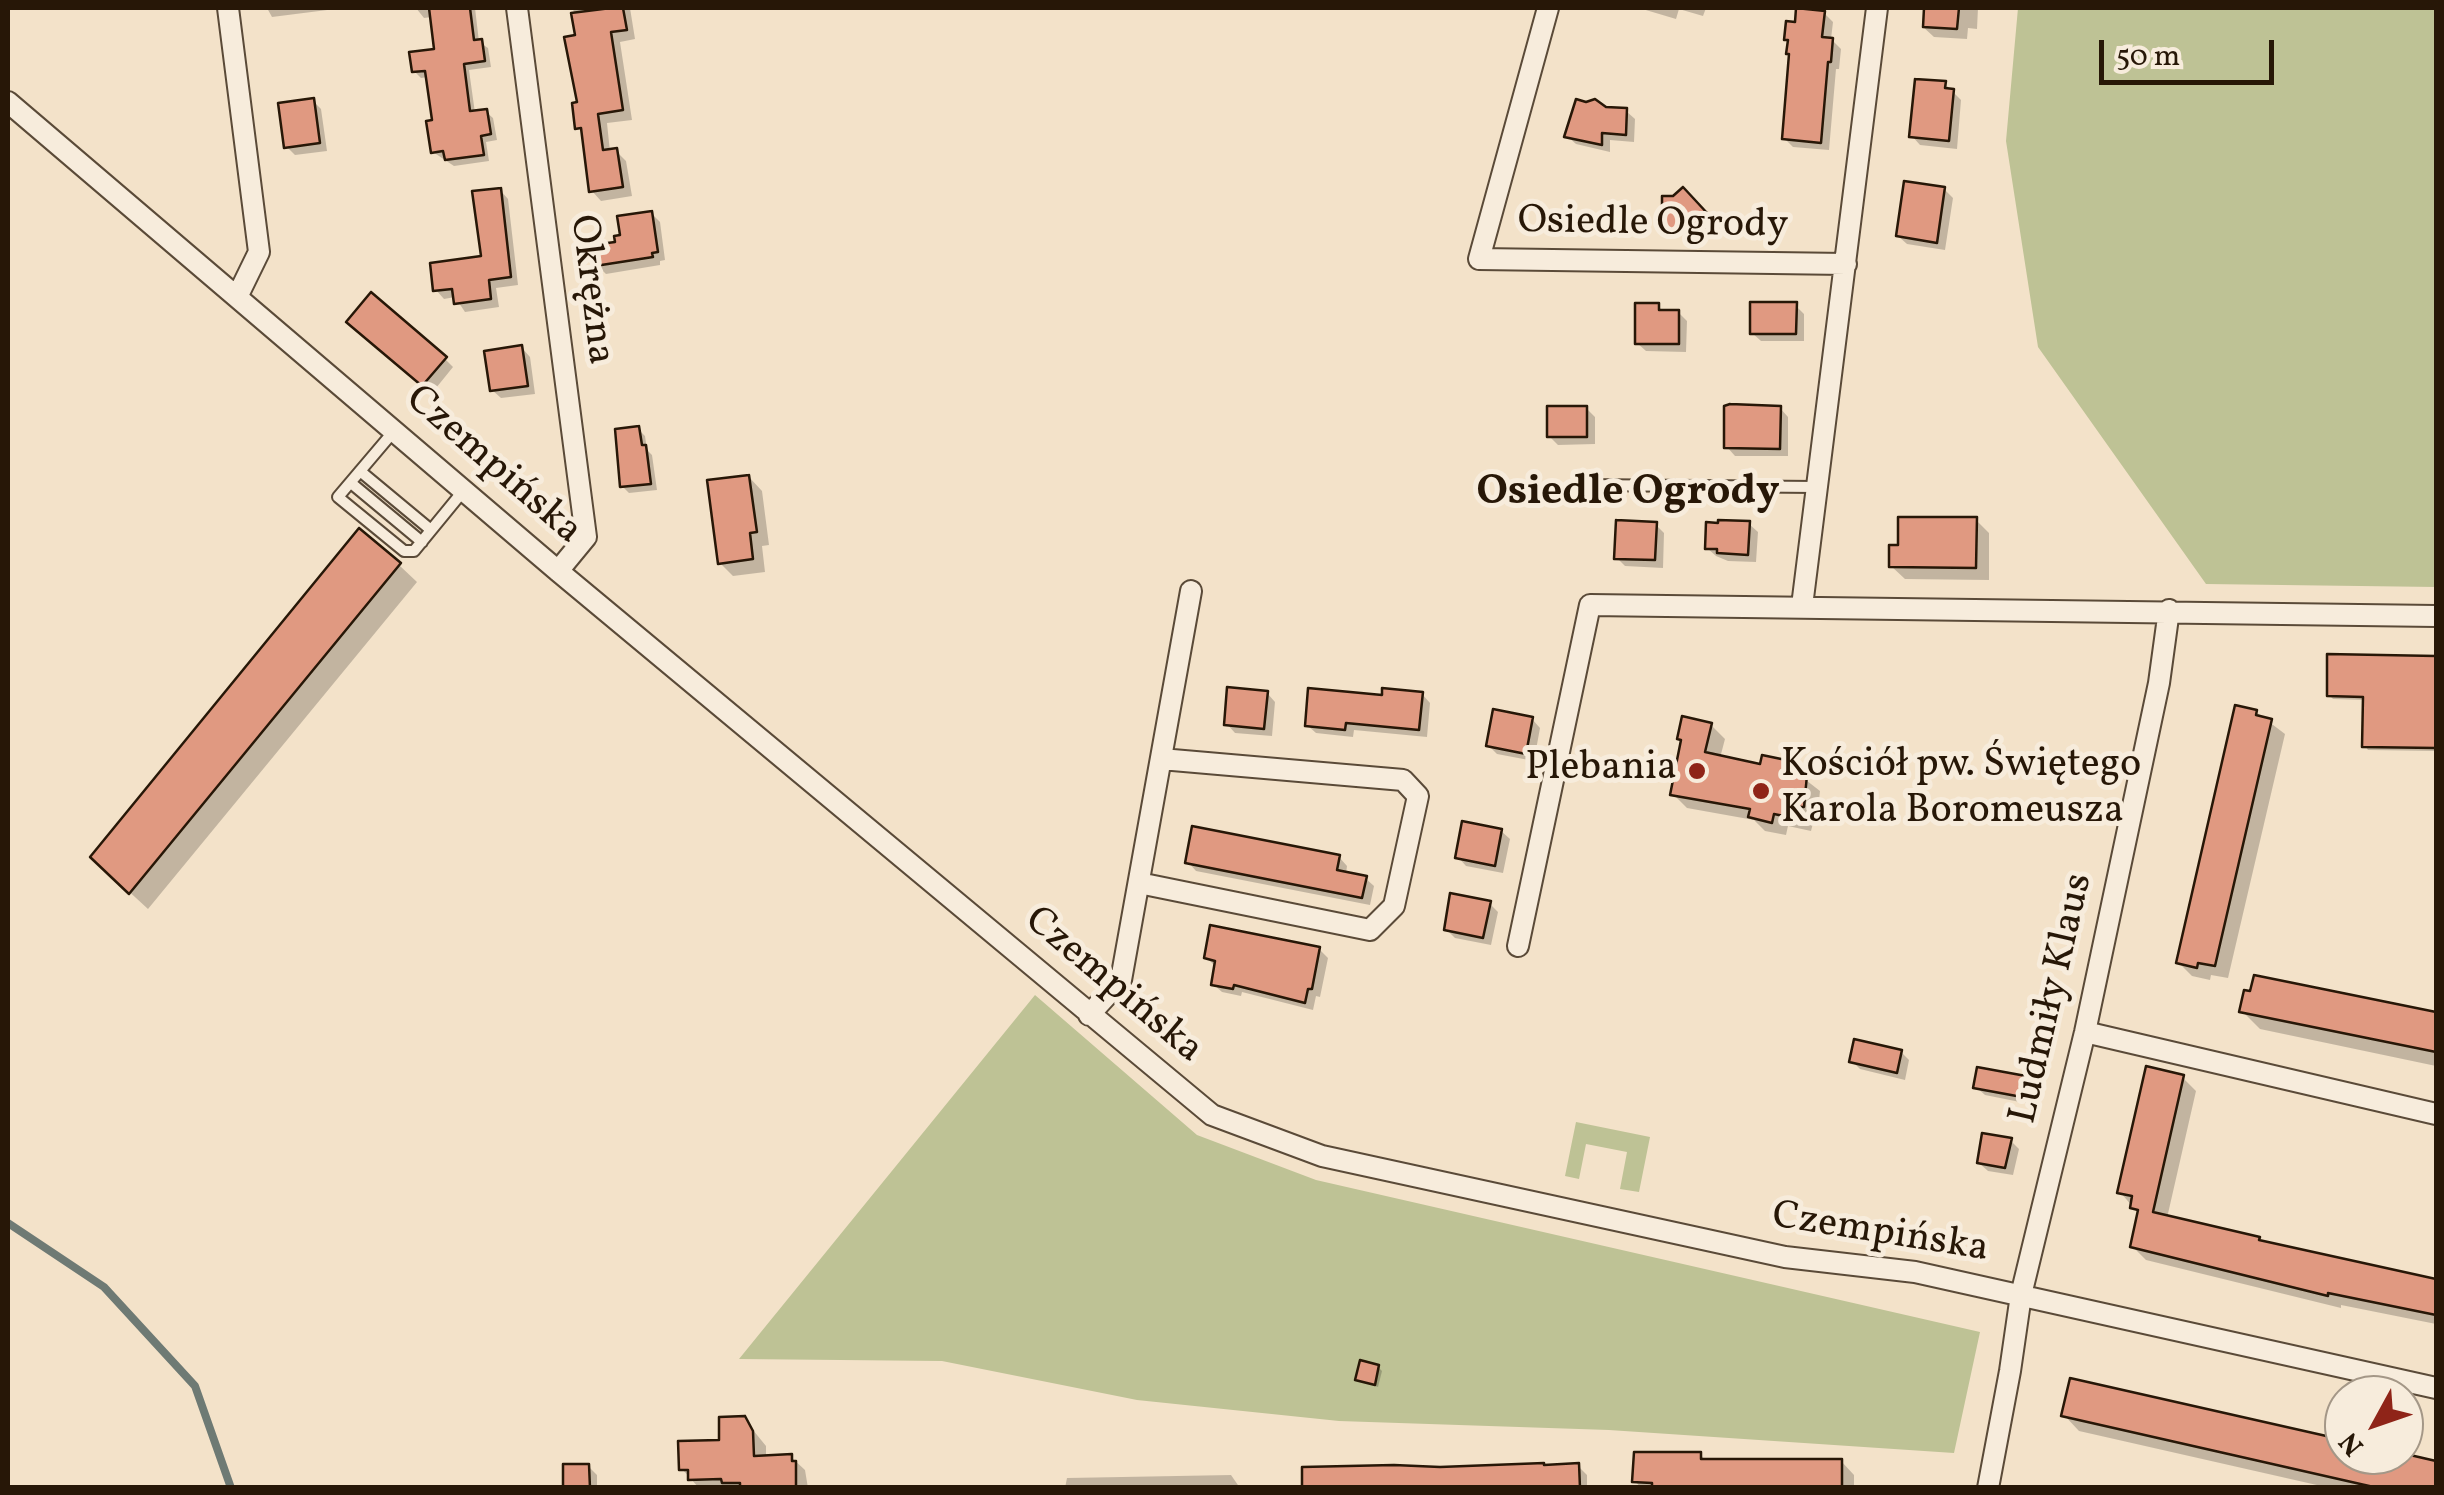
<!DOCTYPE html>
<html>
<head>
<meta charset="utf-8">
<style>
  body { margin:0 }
  #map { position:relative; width:2444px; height:1495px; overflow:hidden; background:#f3e2c9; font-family:Vollkorn,serif }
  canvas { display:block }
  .frame { position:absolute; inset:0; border:10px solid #271707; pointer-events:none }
  .north { position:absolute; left:2324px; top:1375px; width:100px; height:100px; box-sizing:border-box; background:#f7ecdc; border:2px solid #a49787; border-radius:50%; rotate:230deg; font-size:28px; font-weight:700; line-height:40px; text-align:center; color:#271707 }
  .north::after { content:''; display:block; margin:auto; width:35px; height:45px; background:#8f2418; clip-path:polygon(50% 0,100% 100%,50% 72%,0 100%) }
  .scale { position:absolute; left:2099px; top:40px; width:175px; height:45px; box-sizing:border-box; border:5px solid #271707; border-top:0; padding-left:12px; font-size:30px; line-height:35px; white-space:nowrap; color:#271707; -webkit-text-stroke:8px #f7ecdc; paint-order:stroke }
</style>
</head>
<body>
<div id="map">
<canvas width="2444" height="1495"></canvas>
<div class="frame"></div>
<div class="north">N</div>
<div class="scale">50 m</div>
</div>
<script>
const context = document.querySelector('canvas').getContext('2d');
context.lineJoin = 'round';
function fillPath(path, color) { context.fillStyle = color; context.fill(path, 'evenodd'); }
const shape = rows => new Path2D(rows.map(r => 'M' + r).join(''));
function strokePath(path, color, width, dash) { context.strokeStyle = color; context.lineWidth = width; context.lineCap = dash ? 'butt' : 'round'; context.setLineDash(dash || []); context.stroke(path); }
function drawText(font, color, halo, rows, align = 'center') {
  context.font = font + ' Vollkorn,serif'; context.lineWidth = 10; context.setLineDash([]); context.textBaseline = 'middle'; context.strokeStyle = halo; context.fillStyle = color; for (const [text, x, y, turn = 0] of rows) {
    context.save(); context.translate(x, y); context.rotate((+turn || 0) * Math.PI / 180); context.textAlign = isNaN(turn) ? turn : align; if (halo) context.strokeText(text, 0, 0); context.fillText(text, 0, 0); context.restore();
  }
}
fillPath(shape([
  [2018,8,2436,8,2436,587,2206,584,2038,347,2006,141],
  [1035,995,1197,1135,1316,1180,1980,1332,1954,1453,1609,1430,1339,1421,1137,1400,942,1361,739,1359],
  [1576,1122,1650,1137,1639,1192,1620,1189,1627,1152,1586,1144,1579,1179,1565,1176]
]), '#bec295');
fillPath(shape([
  [267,8,343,8,272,17],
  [416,8,475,8,479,42,488,48,491,67,469,70,475,113,486,112,493,118,497,140,486,142,489,161,454,166,433,152,434,122,428,77,421,78,414,71,437,51,432,17,424,18],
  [573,8,630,8,635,39,620,42,632,120,607,123,610,152,616,151,626,161,632,196,601,201,592,191,584,134,578,127,578,37],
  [1639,8,1706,8,1703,16,1679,9,1676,19],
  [1924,8,1978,8,1977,29,1968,28,1967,39,1934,37,1922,26],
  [1824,13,1833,22,1831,39,1841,49,1839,69,1836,69,1829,150,1793,147,1784,138],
  [1945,84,1961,100,1957,149,1920,145,1912,136],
  [313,101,321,109,327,151,295,155,286,146],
  [1605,110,1626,111,1635,119,1634,142,1610,140,1610,152,1576,144,1567,136],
  [1944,189,1953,198,1945,250,1907,244,1898,236],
  [500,190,508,199,518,285,496,288,499,307,465,312,455,297,444,299,436,290,484,258],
  [1683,191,1709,219,1706,232,1668,232,1664,228],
  [652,214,660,222,665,260,660,261,660,265,606,274,597,265],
  [1795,305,1804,314,1804,341,1761,341,1752,333],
  [1658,306,1664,312,1678,312,1687,321,1686,352,1646,351,1637,343],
  [358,330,445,359,453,367,432,393],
  [522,348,530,357,535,394,501,398,492,390],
  [1586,408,1595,417,1595,444,1558,445,1549,436],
  [1780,408,1788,417,1788,456,1735,456,1727,447],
  [638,429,645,436,647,450,652,455,657,490,629,493,622,486],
  [749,477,762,491,769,545,762,546,765,572,733,576,720,563],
  [1976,520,1989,533,1989,580,1905,579,1891,566],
  [1749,524,1758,532,1756,562,1728,561,1716,556,1707,548],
  [1656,525,1664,533,1663,568,1625,566,1617,558],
  [399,565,417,582,148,909,111,875],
  [2330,657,2436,658,2436,751,2368,750,2365,746,2365,700,2333,699,2329,695],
  [1267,693,1275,702,1272,736,1235,733,1227,724],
  [1422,694,1430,703,1427,737,1354,730,1353,737,1316,733,1307,725,1384,698],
  [2256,712,2285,734,2228,978,2211,975,2210,980,2192,976,2178,962],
  [1532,719,1540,728,1534,761,1497,754,1488,745],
  [1711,725,1725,739,1720,758,1762,767,1784,763,1820,791,1817,820,1814,819,1811,831,1788,826,1786,835,1765,831,1754,820,1687,808,1673,794],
  [1501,831,1510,839,1503,873,1466,866,1458,857],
  [1339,857,1347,866,1346,874,1365,878,1374,886,1370,905,1196,871,1188,862],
  [1489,903,1498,912,1491,945,1455,938,1446,929],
  [1319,949,1328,958,1320,997,1316,996,1313,1010,1242,992,1241,996,1222,992,1213,984,1216,967,1207,958],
  [2369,999,2436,1017,2436,1066,2260,1029,2242,1011],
  [1901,1052,1909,1060,1905,1080,1860,1069,1852,1061],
  [2182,1077,2196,1091,2167,1218,2259,1239,2263,1243,2436,1282,2436,1324,2341,1305,2341,1308,2146,1260,2132,1246,2140,1215,2120,1192],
  [2025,1079,2034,1087,2030,1104,1985,1095,1976,1087],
  [2010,1140,2019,1149,2013,1175,1988,1171,1979,1163],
  [1378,1367,1382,1371,1378,1387,1358,1380],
  [2064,1415,2344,1443,2344,1455,2399,1455,2436,1464,2436,1488,2330,1488,2079,1431],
  [744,1419,766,1446,766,1458,791,1457,805,1470,808,1488,699,1488,682,1469,722,1442],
  [1700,1454,1706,1461,1841,1461,1854,1475,1854,1488,1641,1488,1635,1481],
  [588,1466,597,1475,597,1488,565,1488],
  [1578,1466,1587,1475,1587,1488,1305,1488],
  [1231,1475,1240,1488,1065,1488,1067,1478]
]), '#0003');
strokePath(shape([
  [8,1223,104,1287,195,1386,231,1488]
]), '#6e7a74', 8);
const building = shape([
  [429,8,470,8,474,40,482,39,485,61,464,64,470,111,487,109,491,134,481,136,484,155,445,160,443,151,431,153,426,121,432,120,425,71,412,72,409,52,434,49,429,8],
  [611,8,623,8,627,30,611,32,623,110,598,114,603,150,617,148,623,187,589,192,581,128,575,129,572,103,577,102,564,37,575,35,571,13,611,8],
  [1796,8,1825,11,1822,37,1833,38,1831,62,1828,62,1821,143,1782,139,1789,54,1786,54,1788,40,1784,40,1786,21,1795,22,1796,8],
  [1924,8,1959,8,1957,29,1923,27,1924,8],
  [1915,79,1946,81,1945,88,1954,89,1949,141,1909,137,1915,79],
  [314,98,320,143,284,148,278,103,314,98],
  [1576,99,1586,102,1595,99,1606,107,1627,108,1626,135,1602,133,1602,145,1564,137,1576,99],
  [1904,181,1945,187,1937,243,1896,236,1904,181],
  [1683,187,1708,214,1704,218,1704,229,1662,229,1662,196,1673,196,1683,187],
  [501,188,511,277,489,280,491,299,454,304,452,289,433,291,430,263,481,256,472,191,501,188],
  [652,211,658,252,652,253,653,257,595,266,592,245,615,242,614,236,620,235,617,216,652,211],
  [371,292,447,357,422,386,346,322,371,292],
  [1750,302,1797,302,1796,334,1750,334,1750,302],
  [1635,303,1659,303,1659,310,1679,310,1679,344,1635,344,1635,303],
  [522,345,528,386,490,391,484,351,522,345],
  [1730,404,1781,406,1780,449,1724,448,1724,406,1730,404],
  [1547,406,1587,406,1587,437,1547,437,1547,406],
  [639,426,642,445,646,445,651,484,620,487,615,429,639,426],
  [749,475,757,532,750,533,753,559,718,564,707,480,749,475],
  [1898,517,1977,517,1976,568,1889,567,1889,545,1898,545,1898,517],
  [1616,520,1657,522,1655,560,1614,559,1616,520],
  [1718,520,1750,521,1748,555,1717,553,1717,549,1705,549,1706,522,1718,523,1718,520],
  [359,528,401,563,129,894,90,857,359,528],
  [2327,654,2436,656,2436,748,2362,747,2363,697,2327,696,2327,654],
  [1227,687,1268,691,1264,729,1224,725,1227,687],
  [1308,688,1382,695,1382,688,1423,692,1419,730,1346,723,1345,730,1305,726,1308,688],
  [2235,705,2257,710,2256,715,2272,719,2215,966,2198,963,2197,968,2176,963,2235,705],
  [1493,709,1533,717,1526,754,1486,746,1493,709],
  [1682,716,1712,723,1705,752,1760,764,1762,755,1786,760,1784,770,1807,775,1804,807,1800,807,1798,819,1774,814,1772,823,1748,817,1750,809,1670,795,1681,740,1677,739,1682,716],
  [1462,821,1502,829,1495,866,1455,858,1462,821],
  [1192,826,1340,855,1337,870,1367,876,1362,898,1185,863,1192,826],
  [1450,893,1491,901,1483,938,1444,930,1450,893],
  [1210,925,1320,947,1312,989,1308,989,1305,1003,1234,985,1233,989,1211,985,1215,961,1204,958,1210,925],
  [2254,975,2436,1012,2436,1052,2239,1012,2244,990,2250,991,2254,975],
  [1854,1039,1902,1050,1897,1073,1849,1062,1854,1039],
  [2146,1066,2184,1075,2153,1212,2260,1237,2259,1240,2436,1279,2436,1315,2328,1293,2328,1296,2130,1247,2138,1210,2130,1208,2132,1196,2117,1193,2146,1066],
  [1977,1067,2026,1076,2022,1097,1973,1088,1977,1067],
  [1982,1133,2012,1138,2005,1168,1977,1163,1982,1133],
  [1360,1360,1379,1365,1375,1385,1355,1380,1360,1360],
  [2070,1378,2344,1440,2344,1455,2410,1455,2436,1461,2436,1488,2378,1488,2061,1416,2070,1378],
  [745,1416,753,1431,754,1456,792,1454,792,1461,796,1461,796,1488,740,1488,740,1483,722,1483,721,1479,688,1480,688,1470,679,1470,678,1441,719,1440,719,1417,745,1416],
  [1634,1452,1701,1452,1701,1459,1842,1459,1842,1488,1652,1488,1652,1483,1632,1482,1634,1452],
  [1544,1463,1544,1465,1579,1463,1580,1488,1302,1488,1302,1467,1394,1465,1440,1467,1544,1463],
  [563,1464,589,1464,590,1488,563,1488,563,1464]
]);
fillPath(building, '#e09981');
strokePath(building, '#271707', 2.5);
const lane = shape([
  [394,431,338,497,404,551,414,551,464,490],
  [360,471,431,530],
  [351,483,422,542],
  [1582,485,1816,487]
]);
const street = shape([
  [228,8,259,252,238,295],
  [517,8,586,537,558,571],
  [1548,8,1479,259,1846,264],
  [8,102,558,571,1212,1115,1322,1156,1785,1257,1915,1272,2436,1388],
  [1802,606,1877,8],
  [1139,883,1370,930,1394,906,1418,796,1403,780,1161,759],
  [1518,946,1590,605,2436,616],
  [1089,1015,1121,980,1191,591],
  [2085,1032,2436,1114],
  [1988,1488,2010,1371,2021,1295,2085,1032,2159,683,2169,610]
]);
strokePath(lane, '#5a4a38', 14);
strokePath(street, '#5a4a38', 24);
strokePath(lane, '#f7ecdc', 10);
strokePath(street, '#f7ecdc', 20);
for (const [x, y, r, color] of [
  [1697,771,10,"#8f2418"],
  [1761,791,10,"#8f2418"]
]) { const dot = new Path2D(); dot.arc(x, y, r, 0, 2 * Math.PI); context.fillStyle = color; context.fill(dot); strokePath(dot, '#f7ecdc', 4); }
drawText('40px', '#271707', '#f7ecdc', [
  ["Osiedle Ogrody",1653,226,1],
  ["Okrężna",589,290,83],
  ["Czempińska",492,467,41],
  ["Czempińska",1112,987,40],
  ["Ludmiły Klaus",2054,999,-77],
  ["Czempińska",1880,1235,9]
]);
drawText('40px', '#271707', '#f7ecdc', [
  ["Kościół pw. Świętego",1781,768],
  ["Karola Boromeusza",1781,814],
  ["Plebania",1677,771,"right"]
], 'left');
drawText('bold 42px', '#271707', '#f7ecdc', [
  ["Osiedle Ogrody",1628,495]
]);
</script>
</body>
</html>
